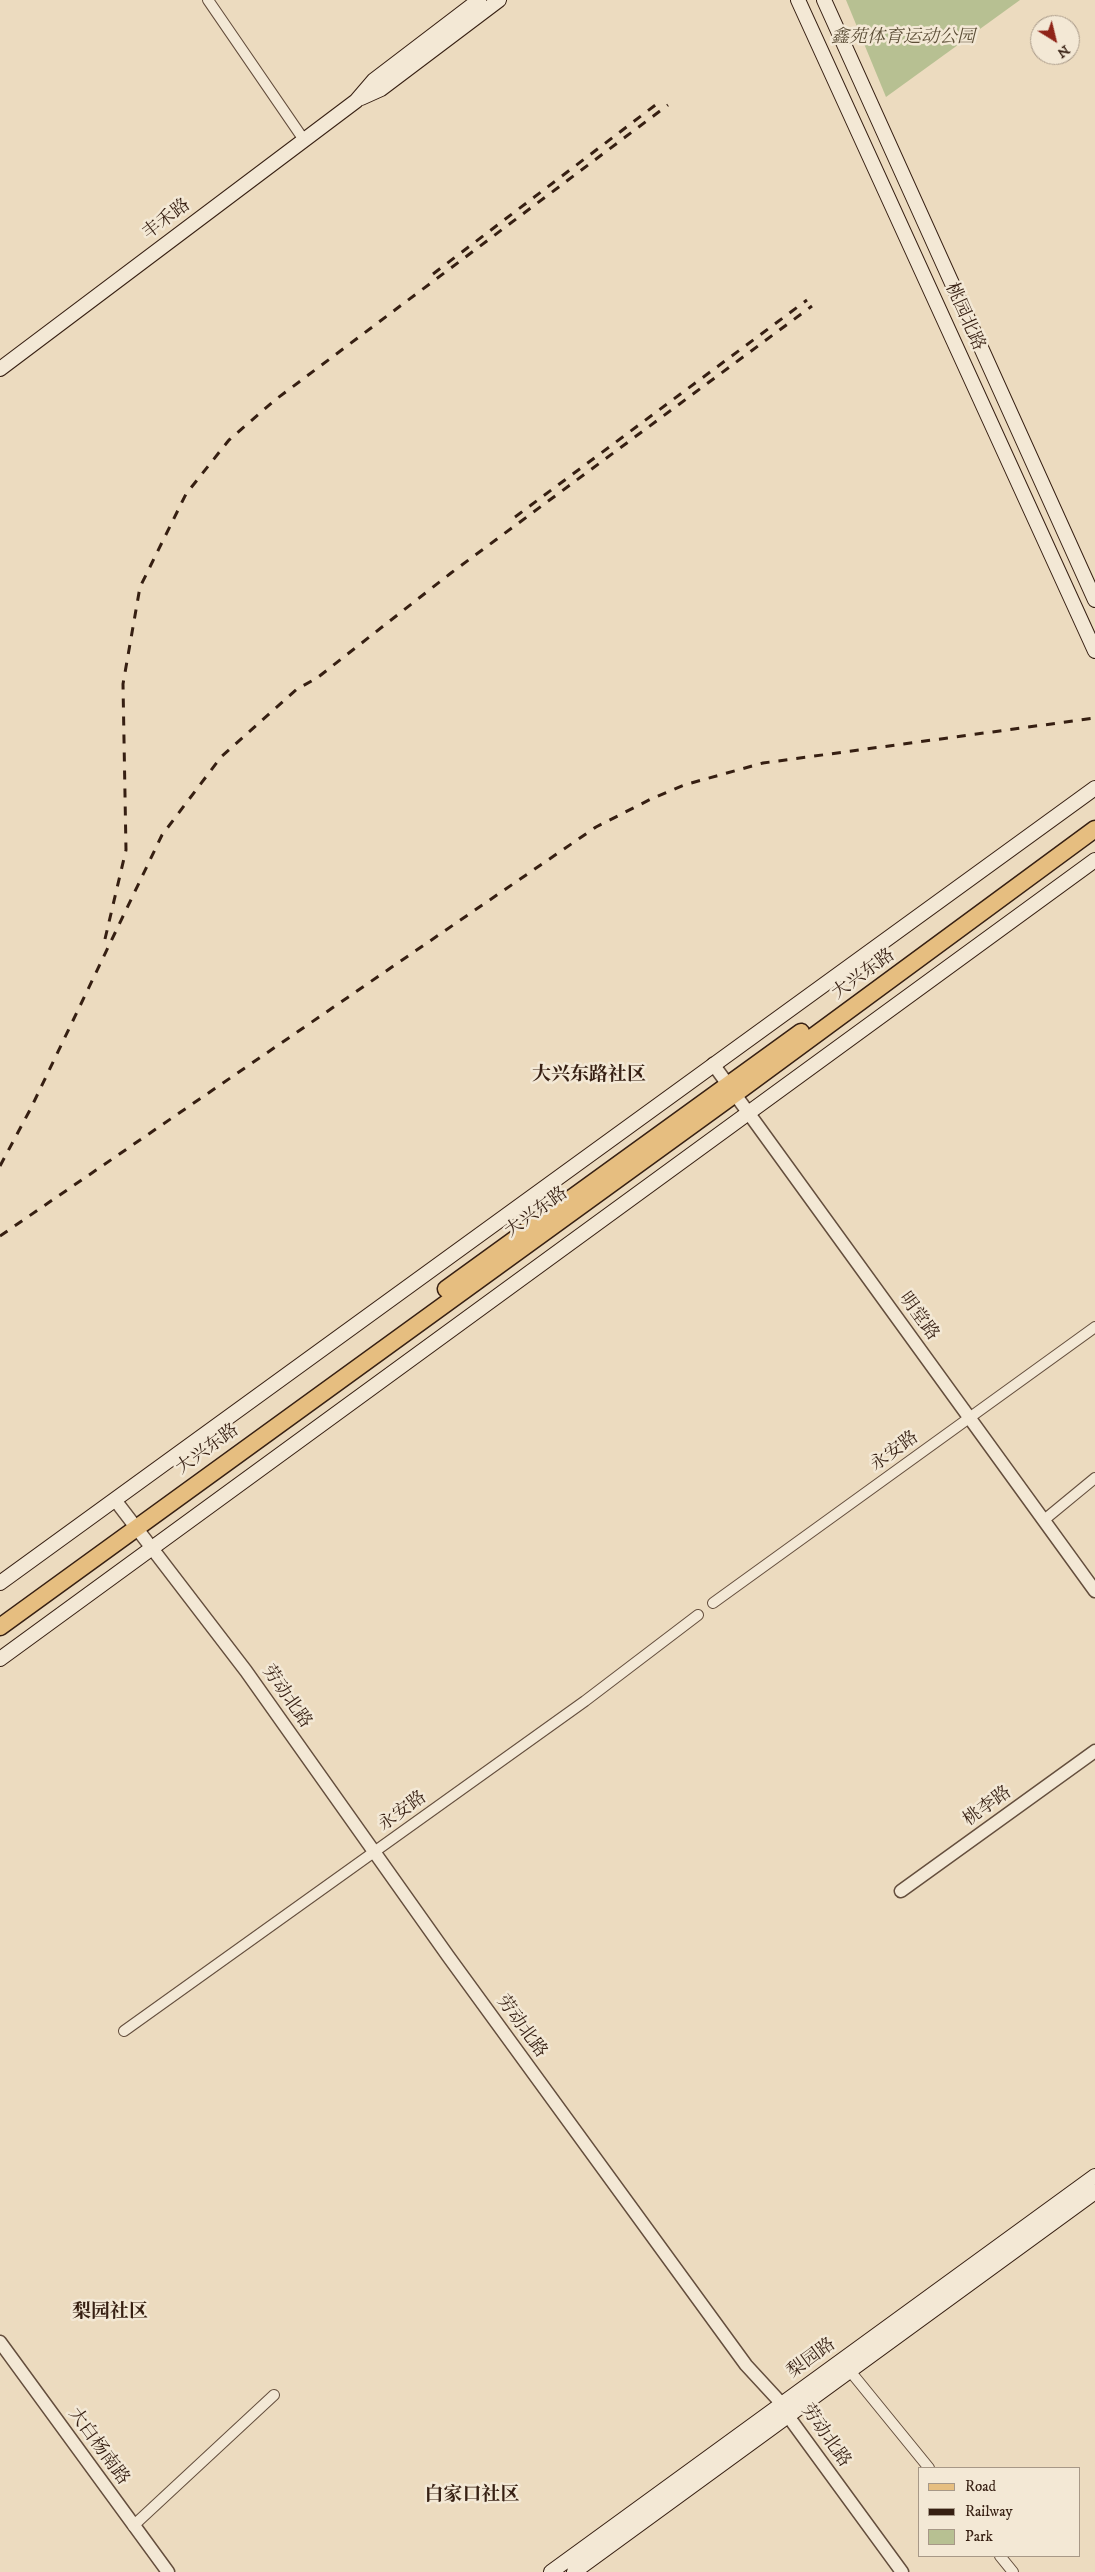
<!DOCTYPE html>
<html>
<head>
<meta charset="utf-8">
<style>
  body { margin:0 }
  #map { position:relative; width:1095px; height:2572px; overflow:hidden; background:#ecdbbf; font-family:"IM FELL DW Pica",serif }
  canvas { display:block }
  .legend { position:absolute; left:918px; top:2467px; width:162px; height:90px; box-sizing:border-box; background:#f3e8d5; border:1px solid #a79887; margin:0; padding:6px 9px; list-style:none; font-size:15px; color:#361f12 }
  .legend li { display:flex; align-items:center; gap:10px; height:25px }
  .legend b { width:25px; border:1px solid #a79887 }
  .north { position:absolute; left:1030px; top:15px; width:50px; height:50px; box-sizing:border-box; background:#f3e8d5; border:1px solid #a79887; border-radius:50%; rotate:144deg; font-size:14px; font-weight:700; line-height:20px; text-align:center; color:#361f12 }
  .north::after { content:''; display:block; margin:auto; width:18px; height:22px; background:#8f2418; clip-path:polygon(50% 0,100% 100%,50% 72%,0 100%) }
</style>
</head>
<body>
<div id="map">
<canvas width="1095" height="2572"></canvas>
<ul class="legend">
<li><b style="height:6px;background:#e6be80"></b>Road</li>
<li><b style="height:6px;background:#361f12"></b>Railway</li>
<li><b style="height:14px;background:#b7c092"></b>Park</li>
</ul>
<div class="north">N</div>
</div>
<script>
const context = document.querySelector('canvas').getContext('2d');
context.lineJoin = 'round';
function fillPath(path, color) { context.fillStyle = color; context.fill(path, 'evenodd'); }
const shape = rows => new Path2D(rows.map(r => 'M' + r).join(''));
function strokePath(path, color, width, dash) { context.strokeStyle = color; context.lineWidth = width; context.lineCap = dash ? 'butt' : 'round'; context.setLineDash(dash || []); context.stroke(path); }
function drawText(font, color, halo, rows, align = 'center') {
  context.font = font + ' "IM FELL DW Pica","Noto Serif SC",serif'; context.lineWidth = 5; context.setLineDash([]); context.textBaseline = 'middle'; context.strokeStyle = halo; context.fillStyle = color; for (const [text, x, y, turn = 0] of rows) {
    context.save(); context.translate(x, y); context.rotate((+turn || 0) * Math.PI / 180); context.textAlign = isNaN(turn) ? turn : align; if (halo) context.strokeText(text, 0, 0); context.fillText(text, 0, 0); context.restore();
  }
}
fillPath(shape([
  [846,0,1020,0,886,97]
]), '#b7c092');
const minor = shape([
  [208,0,304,140],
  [1044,1520,1095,1478],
  [713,1603,1095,1327],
  [124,2031,585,1701,698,1615],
  [850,2371,929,2468],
  [133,2526,274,2395],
  [1000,2556,1013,2572]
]);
const tertiary = shape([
  [713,1064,1095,1591],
  [115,1500,246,1671,448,1956,746,2365,782,2404,788,2416,902,2572],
  [901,1891,1095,1751],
  [0,2342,168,2572]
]);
const secondary = shape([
  [798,0,1095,651],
  [824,0,1095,600],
  [361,98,381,89,499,0],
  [0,369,356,101,374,80,479,0],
  [0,1583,1095,788],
  [0,1659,1095,860],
  [551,2572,1095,2176],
  [574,2572,1095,2192]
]);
const primary = shape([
  [446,1289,801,1032],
  [0,1627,735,1094,1095,829]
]);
strokePath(minor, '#644e3d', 12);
strokePath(tertiary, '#644e3d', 15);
strokePath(secondary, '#361f12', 16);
strokePath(primary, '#361f12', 19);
strokePath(minor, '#f3e8d5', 10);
strokePath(tertiary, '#f3e8d5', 12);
strokePath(secondary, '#f3e8d5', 14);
strokePath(primary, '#e6be80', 16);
strokePath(shape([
  [433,274,662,100],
  [515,517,807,300],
  [105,939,126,850,123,684,140,587,186,494,229,440,275,400,668,105],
  [0,1166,31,1108,162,835,221,757,297,689,317,678,451,573,812,306],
  [0,1236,596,827,651,799,684,785,763,763,1095,718]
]), '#361f12', 3, [9, 9]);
drawText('italic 18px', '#5d4f38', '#f3e8d5', [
  ["鑫苑体育运动公园",903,38]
]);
drawText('18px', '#361f12', '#f3e8d5', [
  ["丰禾路",167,220,-37],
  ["桃园北路",964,317,66],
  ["大兴东路",864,975,-36],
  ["大兴东路",537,1213,-36],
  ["明堂路",918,1317,54],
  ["大兴东路",208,1450,-36],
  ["永安路",895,1452,-36],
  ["劳动北路",286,1697,55],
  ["桃李路",988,1807,-36],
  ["永安路",403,1812,-36],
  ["劳动北路",521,2027,54],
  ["梨园路",812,2359,-36],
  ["劳动北路",825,2436,55],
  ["大白杨南路",98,2447,54]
]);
drawText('bold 19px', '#361f12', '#f3e8d5', [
  ["大兴东路社区",589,1076],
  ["梨园社区",110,2313],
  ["白家口社区",472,2496]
]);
</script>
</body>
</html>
